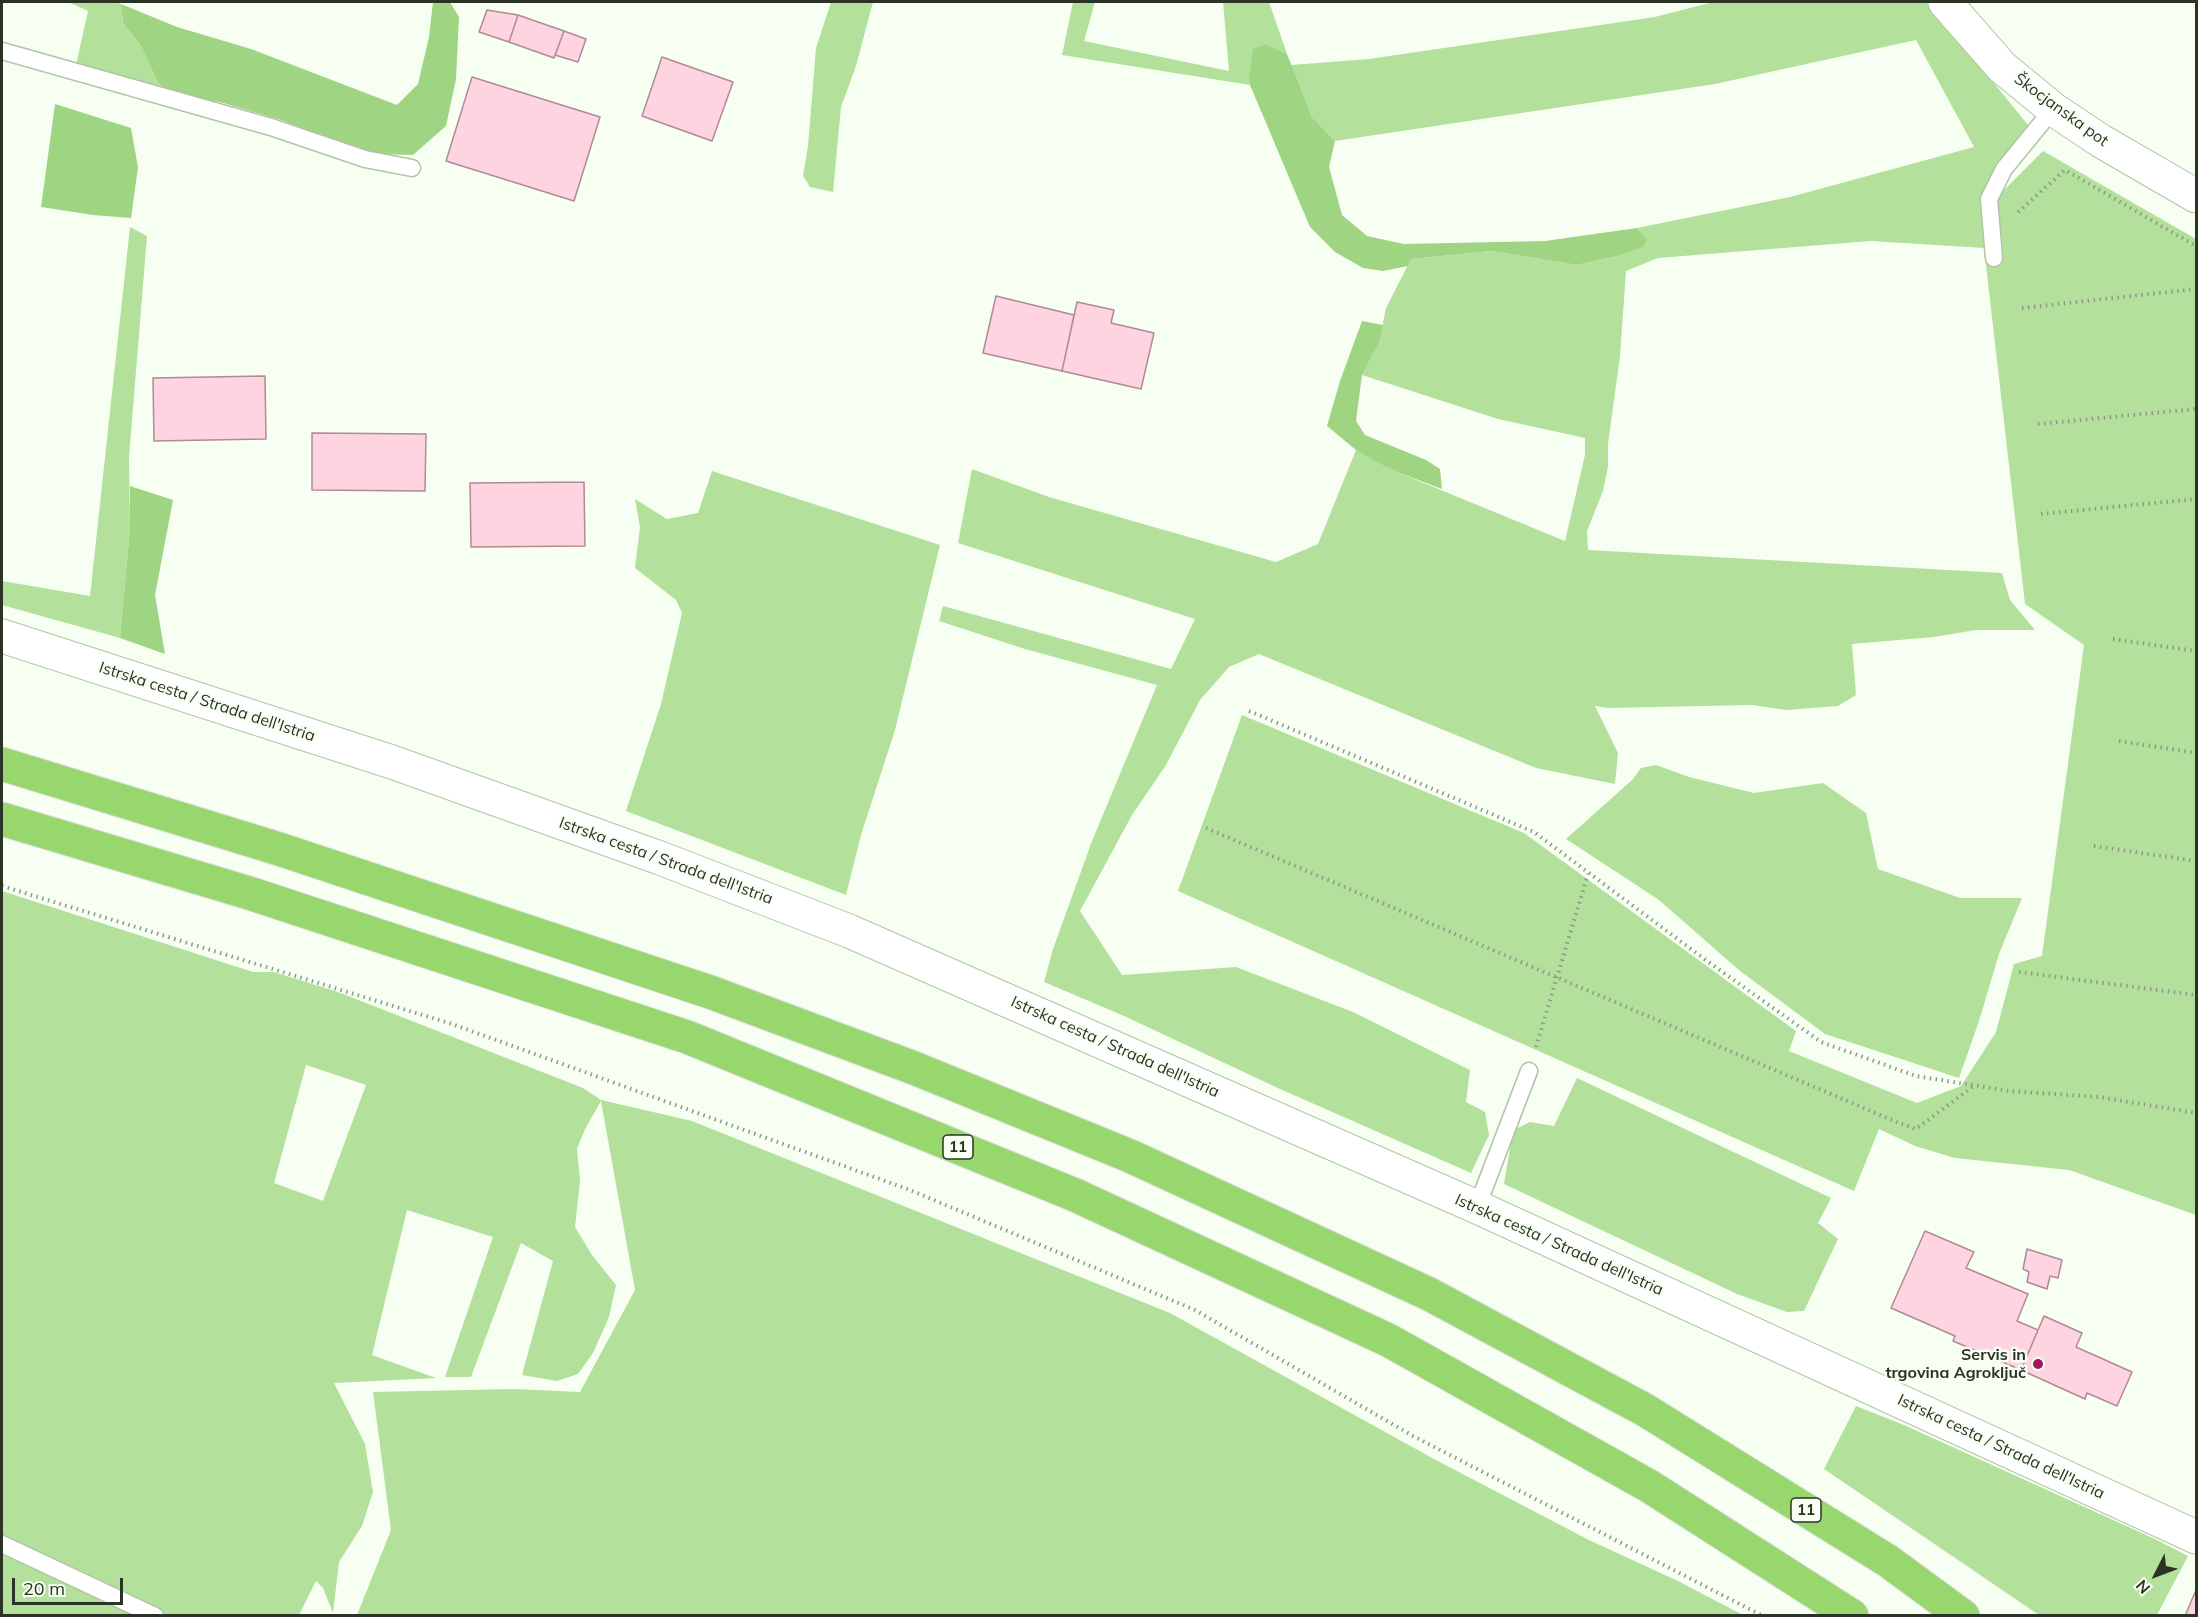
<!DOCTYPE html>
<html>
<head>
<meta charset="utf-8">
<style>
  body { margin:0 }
  #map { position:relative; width:2198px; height:1617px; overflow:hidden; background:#f6fff2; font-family:Mulish,sans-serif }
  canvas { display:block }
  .frame { position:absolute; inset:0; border:3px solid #2b3327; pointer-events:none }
  .north { position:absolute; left:2126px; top:1545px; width:60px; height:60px; -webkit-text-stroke:4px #f6fff2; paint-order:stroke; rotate:228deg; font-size:16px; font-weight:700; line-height:24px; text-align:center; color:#2b3327 }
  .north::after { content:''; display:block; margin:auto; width:21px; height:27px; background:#2b3327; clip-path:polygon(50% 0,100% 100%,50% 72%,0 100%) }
  .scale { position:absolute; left:12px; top:1578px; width:111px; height:27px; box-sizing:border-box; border:3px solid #2b3327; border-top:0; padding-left:8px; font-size:18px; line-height:21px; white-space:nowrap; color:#2b3327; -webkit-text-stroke:4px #f6fff2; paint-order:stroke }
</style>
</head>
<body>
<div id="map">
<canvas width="2198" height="1617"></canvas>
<div class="frame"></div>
<div class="north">N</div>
<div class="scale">20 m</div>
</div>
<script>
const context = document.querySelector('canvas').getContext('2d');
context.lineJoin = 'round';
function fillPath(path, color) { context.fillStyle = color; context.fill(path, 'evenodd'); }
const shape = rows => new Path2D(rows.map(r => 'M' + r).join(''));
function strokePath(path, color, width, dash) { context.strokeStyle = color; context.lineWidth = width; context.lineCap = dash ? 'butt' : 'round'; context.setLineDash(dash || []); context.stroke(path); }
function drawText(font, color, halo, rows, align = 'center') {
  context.font = font + ' Mulish,sans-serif'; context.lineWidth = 5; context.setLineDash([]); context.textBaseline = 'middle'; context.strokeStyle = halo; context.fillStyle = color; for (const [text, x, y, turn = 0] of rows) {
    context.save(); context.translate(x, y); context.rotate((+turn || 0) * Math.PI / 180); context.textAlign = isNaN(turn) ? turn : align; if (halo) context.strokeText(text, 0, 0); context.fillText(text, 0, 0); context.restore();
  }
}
fillPath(shape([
  [68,2,115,2,121,4,123,23,141,46,158,83,164,88,76,65,88,11],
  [831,2,873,2,856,66,841,107,833,192,810,187,803,176,808,146,816,48],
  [1073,2,1095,2,1084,41,1229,71,1223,2,1269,2,1287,54,1266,44,1249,78,1250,85,1062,55],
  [1713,2,1928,2,2028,125,2000,162,1996,198,2043,151,2196,239,2196,1215,2069,1170,1955,1158,1915,1146,1879,1129,1854,1191,1178,891,1242,715,1524,833,1796,1031,1789,1051,1917,1103,1961,1086,1996,1032,2014,964,2042,956,2084,645,2025,604,1984,248,1871,241,1658,258,1626,271,1620,356,1608,444,1608,467,1603,491,1587,531,1588,550,2002,573,2010,600,2035,630,1976,630,1934,637,1852,644,1856,695,1838,706,1786,710,1752,705,1607,708,1595,706,1618,753,1615,784,1536,768,1259,654,1229,667,1200,700,1166,765,1132,815,1080,911,1122,975,1236,967,1353,1012,1470,1070,1466,1102,1485,1112,1489,1135,1471,1173,1280,1089,1124,1016,1044,982,1053,949,1092,841,1157,685,1025,649,939,621,943,606,1171,669,1195,619,958,543,972,469,1049,497,1276,562,1318,544,1356,450,1397,472,1565,541,1585,455,1585,438,1498,419,1362,375,1379,343,1386,308,1411,259,1492,251,1577,265,1613,257,1647,239,1637,228,1790,197,1974,147,1916,40,1715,84,1335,141,1312,117,1291,65,1369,59,1655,17],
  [130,227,147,236,129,457,130,528,120,638,2,605,2,581,90,596],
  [712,471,940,545,895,730,861,835,846,895,626,811,661,704,682,613,676,600,635,568,640,527,635,499,667,519,698,513],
  [1656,765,1689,777,1754,793,1823,783,1866,813,1878,869,1960,898,2022,898,1999,954,1979,1021,1959,1078,1825,1034,1740,971,1659,900,1566,839,1632,780,1641,768],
  [2,891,253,972,274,972,338,992,583,1088,601,1100,692,1121,1170,1313,1434,1459,1589,1540,1678,1581,1743,1615,357,1615,391,1530,373,1392,514,1389,580,1392,635,1290,601,1101,585,1129,577,1149,580,1181,575,1227,592,1255,616,1285,609,1317,593,1353,578,1374,557,1381,522,1375,553,1261,521,1243,471,1377,445,1377,493,1237,407,1210,372,1355,436,1378,334,1383,365,1444,373,1492,362,1526,339,1562,333,1613,323,1588,316,1581,299,1615,2,1616],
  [306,1065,366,1085,323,1201,274,1183],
  [1577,1078,1831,1198,1818,1223,1838,1239,1804,1311,1787,1312,1737,1294,1504,1184,1513,1130,1530,1122,1554,1126],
  [1856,1406,1904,1425,2155,1539,2188,1556,2157,1615,2039,1615,1824,1469]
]), '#b3e19b');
fillPath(shape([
  [433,2,450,2,459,17,456,79,446,126,413,155,371,154,281,120,220,102,183,97,164,88,158,83,141,46,123,23,121,4,177,27,251,49,397,105,418,84,429,37],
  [1266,44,1287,54,1312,117,1335,141,1329,167,1342,215,1367,236,1404,244,1545,241,1637,228,1647,239,1643,247,1613,257,1577,265,1492,251,1411,259,1408,266,1383,271,1363,268,1335,252,1310,227,1250,85,1249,78,1253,49],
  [55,104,131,128,138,167,131,218,93,215,41,207],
  [1362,321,1383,325,1379,343,1362,375,1356,421,1365,435,1426,460,1440,469,1442,489,1397,472,1373,460,1356,450,1327,426,1340,381],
  [130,486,173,500,155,595,165,654,120,638,130,528]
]), '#9fd482');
const building = shape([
  [487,10,518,15,509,42,479,32,487,10],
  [518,15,564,31,554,58,509,42,518,15],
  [564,31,586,39,578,62,555,55,564,31],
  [662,57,733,82,712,141,642,116,662,57],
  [472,77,600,117,574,201,446,161,472,77],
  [996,296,1074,315,1062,371,983,353,996,296],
  [1077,302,1114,310,1111,323,1154,333,1141,389,1062,371,1077,302],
  [265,376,266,439,154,441,153,378,265,376],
  [312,433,426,434,425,491,312,490,312,433],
  [584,482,585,546,471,547,470,483,584,482],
  [1925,1231,1974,1252,1966,1268,2028,1294,2017,1321,2038,1330,2021,1370,1953,1341,1955,1336,1891,1308,1925,1231],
  [2027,1249,2062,1260,2058,1278,2050,1276,2047,1289,2027,1282,2029,1272,2023,1269,2027,1249],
  [2044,1316,2082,1333,2076,1347,2132,1372,2117,1406,2087,1393,2085,1399,2021,1370,2044,1316],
  [2196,1590,2196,1616,2185,1616,2196,1590]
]);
fillPath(building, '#fed4e0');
strokePath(building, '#b08a95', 1.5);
const service = shape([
  [2,51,271,127,365,159,412,168],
  [1994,258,1989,199,2004,169,2053,109],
  [1477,1207,1529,1071],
  [2,1544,155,1616]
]);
const minor = shape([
  [1945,2,2002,67,2053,109,2101,141,2196,196]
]);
const tertiary = shape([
  [2,636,392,762,660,858,849,931,1477,1207,2196,1537]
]);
const trunk = shape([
  [2,764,279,849,710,992,914,1068,1130,1156,1429,1294,1645,1410,1888,1561,1963,1616],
  [2,819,249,893,687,1037,1075,1195,1388,1340,1649,1486,1852,1616]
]);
strokePath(service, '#b0c5a6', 19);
strokePath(minor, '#b0c5a6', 35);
strokePath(tertiary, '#b0c5a6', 35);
strokePath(trunk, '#dddedc', 35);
strokePath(shape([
  [2018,212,2065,170,2196,246],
  [2022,308,2196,289],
  [2038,424,2196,409],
  [2041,514,2196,499],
  [2113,639,2196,651],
  [1249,711,1534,832,1707,961,1821,1042,1916,1076,2010,1091,2099,1097,2196,1113],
  [2119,741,2196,753],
  [1206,828,1899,1123,1916,1129,1975,1085],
  [2094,846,2196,861],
  [2,886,452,1024,910,1190,1195,1310,1413,1436,1763,1616],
  [2019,972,2196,995],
  [1536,1047,1588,874]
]), '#8f988b', 4, [1.5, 4.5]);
strokePath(service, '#fff', 16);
strokePath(minor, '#fff', 33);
strokePath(tertiary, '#fff', 33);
strokePath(trunk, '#98d66e', 33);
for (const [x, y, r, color] of [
  [2038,1364,6,"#a41559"]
]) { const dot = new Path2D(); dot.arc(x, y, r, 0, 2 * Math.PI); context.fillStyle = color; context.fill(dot); strokePath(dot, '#f6fff2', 2); }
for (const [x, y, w] of [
  [958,1147,30],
  [1806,1510,30]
]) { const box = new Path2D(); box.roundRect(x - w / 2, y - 12, w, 24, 4.5); context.fillStyle = '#f6fff2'; context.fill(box); strokePath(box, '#2b3327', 1.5); }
drawText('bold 15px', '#2b3327', null, [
  ["11",958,1147],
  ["11",1806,1510]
]);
drawText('16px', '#2b3327', '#f6fff2', [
  ["Škocjanska pot",2061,110,36],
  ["Istrska cesta / Strada dell'Istria",207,702,18],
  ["Istrska cesta / Strada dell'Istria",666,861,20],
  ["Istrska cesta / Strada dell'Istria",1115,1047,24],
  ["Istrska cesta / Strada dell'Istria",1559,1245,24],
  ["Istrska cesta / Strada dell'Istria",2001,1447,25]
]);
drawText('bold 16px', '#2b3327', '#f6fff2', [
  ["Servis in",2026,1355],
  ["trgovina Agroključ",2026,1373]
], 'right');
</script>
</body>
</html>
